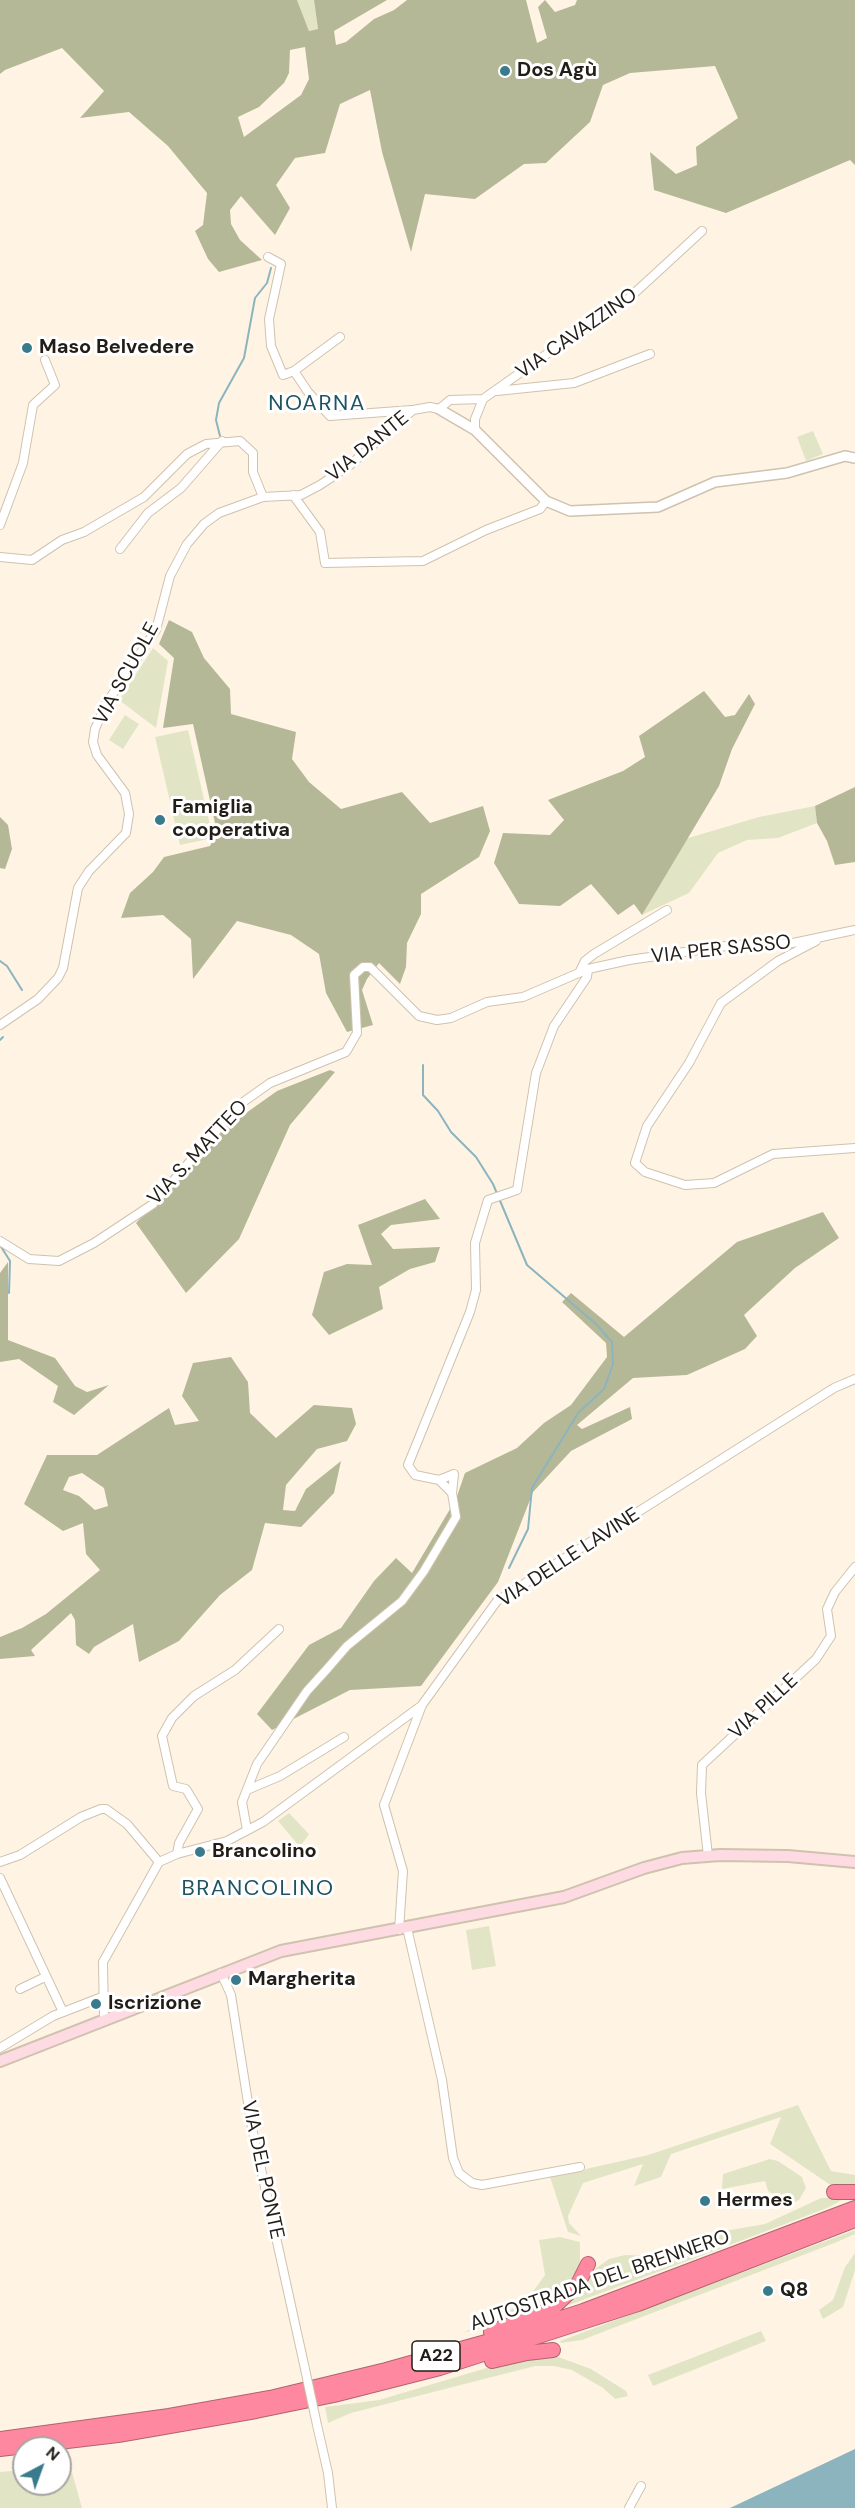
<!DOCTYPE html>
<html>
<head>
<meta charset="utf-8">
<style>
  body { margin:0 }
  #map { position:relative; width:855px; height:2508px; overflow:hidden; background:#fff4e4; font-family:"DM Sans",sans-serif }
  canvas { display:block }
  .north { position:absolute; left:12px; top:2436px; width:60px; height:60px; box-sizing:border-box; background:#fff; border:2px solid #a7a5a2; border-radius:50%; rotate:41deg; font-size:16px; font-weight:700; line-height:24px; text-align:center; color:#221d16 }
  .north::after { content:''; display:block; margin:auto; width:21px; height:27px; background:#397b8c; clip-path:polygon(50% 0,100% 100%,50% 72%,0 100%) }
</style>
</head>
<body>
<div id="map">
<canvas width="855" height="2508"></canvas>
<div class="north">N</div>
</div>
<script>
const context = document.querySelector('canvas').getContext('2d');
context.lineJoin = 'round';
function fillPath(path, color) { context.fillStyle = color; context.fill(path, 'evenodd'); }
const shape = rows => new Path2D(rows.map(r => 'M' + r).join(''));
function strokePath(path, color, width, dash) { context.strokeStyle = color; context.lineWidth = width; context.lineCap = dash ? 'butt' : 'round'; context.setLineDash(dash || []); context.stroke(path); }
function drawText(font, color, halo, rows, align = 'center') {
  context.font = font + ' "DM Sans",sans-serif'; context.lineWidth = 6; context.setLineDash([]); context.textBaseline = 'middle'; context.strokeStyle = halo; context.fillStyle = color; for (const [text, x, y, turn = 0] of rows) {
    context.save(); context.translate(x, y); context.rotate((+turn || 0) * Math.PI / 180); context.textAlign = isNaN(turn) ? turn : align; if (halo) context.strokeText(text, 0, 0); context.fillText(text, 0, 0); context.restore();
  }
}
fillPath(shape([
  [297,0,314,0,318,29,309,31],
  [813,431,823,454,806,461,797,437],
  [153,648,168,661,156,728,119,700],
  [125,715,139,724,123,749,109,740],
  [188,730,213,838,180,845,155,737],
  [815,806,817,823,778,838,747,840,718,853,689,893,642,915,685,839,759,817],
  [289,1813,309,1834,300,1847,278,1821],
  [489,1926,496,1966,472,1970,466,1930],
  [798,2105,831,2171,855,2175,855,2187,829,2184,770,2144,781,2117,671,2154,661,2177,634,2186,643,2164,583,2183,568,2216,569,2223,581,2236,568,2232,550,2177,648,2155],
  [770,2159,778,2161,802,2177,806,2188,799,2200,782,2208,780,2199,768,2191,765,2181,722,2189,723,2174],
  [843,2197,844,2199,827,2208,706,2254,569,2305,567,2302,595,2269,609,2259,625,2255,650,2256,701,2235,765,2224,821,2198],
  [855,2230,855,2234,837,2242,582,2340,561,2343,560,2341],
  [560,2237,580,2242,580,2261,574,2282,552,2303,516,2318,463,2333,512,2309,529,2297,545,2275,539,2240],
  [855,2253,855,2270,843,2307,823,2319,819,2310,833,2300,845,2267],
  [761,2331,766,2341,653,2386,648,2375],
  [553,2355,591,2369,626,2391,628,2396,615,2399,603,2388,572,2370,554,2366,535,2366,351,2413,328,2423,325,2407,379,2400,500,2364],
  [70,2465,82,2508,0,2508,0,2472,24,2470,24,2484,60,2484,60,2466]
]), '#e2e5c5');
fillPath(shape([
  [0,0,297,0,309,31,318,29,314,0,387,0,334,31,336,45,346,42,374,19,394,10,407,0,526,0,537,43,547,38,538,7,545,0,555,12,575,5,577,0,855,0,855,165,850,160,726,213,654,190,650,152,676,174,697,165,696,147,738,118,715,66,630,73,603,85,590,122,546,163,524,164,475,199,425,194,411,252,382,152,370,90,340,104,325,153,295,158,276,185,290,208,275,235,241,196,230,210,231,224,240,240,262,260,219,272,208,259,195,231,203,225,207,193,168,146,129,112,80,118,104,91,62,48,5,70,0,74],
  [305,47,309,79,301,95,244,137,238,117,259,107,284,83,289,73,290,50],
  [169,620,192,632,204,658,230,689,231,714,296,732,292,759,309,782,341,809,402,792,430,823,483,806,490,831,479,857,421,894,421,914,407,943,406,967,400,984,379,963,367,979,362,990,373,1025,347,1032,326,993,319,954,291,935,237,921,193,979,191,939,163,915,121,918,130,893,153,872,164,857,210,846,217,832,193,724,163,728,174,658,159,644],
  [704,691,725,717,735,715,749,694,755,704,732,749,719,786,642,915,634,904,618,915,591,884,560,906,519,904,494,863,503,833,550,835,564,820,548,800,623,771,645,757,639,736],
  [855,787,855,862,835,865,827,841,817,823,815,806],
  [0,817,8,825,12,849,5,869,0,868],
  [330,1070,335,1072,290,1125,239,1239,186,1293,136,1223,225,1128,277,1091],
  [425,1199,440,1219,391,1225,381,1234,393,1249,440,1247,435,1262,410,1269,379,1287,383,1309,329,1335,312,1315,324,1272,347,1264,372,1265,358,1225],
  [823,1212,839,1238,795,1268,744,1315,757,1336,745,1349,687,1375,633,1378,577,1425,582,1429,630,1407,632,1419,571,1451,533,1492,498,1582,421,1686,350,1690,272,1730,257,1714,309,1645,341,1628,374,1581,396,1558,412,1573,456,1499,465,1473,517,1448,544,1423,571,1405,607,1357,606,1343,562,1302,571,1293,624,1337,737,1242],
  [8,1262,8,1340,55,1358,75,1386,87,1392,109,1385,74,1415,53,1402,58,1386,19,1359,0,1362,0,1273],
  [231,1357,248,1382,250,1413,276,1438,314,1405,352,1408,356,1424,347,1441,317,1449,286,1485,283,1510,295,1511,306,1489,341,1461,334,1493,301,1527,265,1523,252,1570,220,1595,179,1641,139,1662,133,1624,94,1647,89,1654,76,1645,75,1620,71,1613,31,1650,35,1656,0,1659,0,1637,22,1628,46,1614,100,1570,86,1554,83,1523,63,1531,24,1504,47,1455,97,1455,169,1408,175,1425,199,1421,182,1396,193,1363],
  [82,1473,104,1488,108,1506,95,1510,79,1496,63,1490,69,1477]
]), '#b5b896');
fillPath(shape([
  [855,2449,855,2508,730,2508]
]), '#8cb4bf');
strokePath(shape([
  [220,436,216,420,219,403,244,358,255,298,267,283,271,268],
  [0,961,7,966,22,990],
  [0,1040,3,1037],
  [423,1065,423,1095,438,1111,451,1132,476,1157,493,1184,527,1265,596,1324,612,1342,613,1364,604,1389,578,1413,532,1488,528,1529,509,1568],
  [0,1245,10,1261,9,1293]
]), '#8cb4bf', 2);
const minor = shape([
  [268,257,281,264,269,319,271,346,283,375,294,371],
  [340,337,294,371,308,392,330,416,412,410],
  [497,391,574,383,650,354],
  [475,430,475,419,483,399],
  [293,495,320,532,325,563,423,561,486,530,540,509,546,501],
  [0,525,23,463,33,405,55,385,45,360],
  [120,549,148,513,181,488,222,441],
  [0,557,32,560,62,540,84,532,144,497,187,454,206,444,240,441,253,453,253,472,263,497],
  [816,941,778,961,721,1003,689,1063,647,1126,635,1163,645,1172,685,1185,714,1183,773,1154,855,1148],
  [579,973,585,961,594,954,667,910],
  [0,1025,38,999,58,978,63,968,78,888,89,871,126,833,129,814,125,793,97,755,93,742,95,729,106,704,156,630,170,576,187,544,204,524,219,513,263,497,301,495,320,485,350,465,413,410,430,407,439,409,450,400,483,399,592,322,628,299,702,231],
  [0,1241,29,1259,59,1261,94,1243,153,1204,239,1105,270,1083,346,1052,357,1033,354,975,363,967,370,967,419,1016,437,1020,451,1018,487,1002,523,997,588,969,629,960,733,945,793,943,855,930],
  [439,1480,454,1474,452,1493],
  [247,1790,280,1776,344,1737],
  [247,1830,242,1802,257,1764,307,1691,327,1669,347,1646,402,1601,424,1571,456,1517,452,1493,439,1480,415,1475,408,1465,470,1312,476,1290,475,1243,488,1200,517,1190,536,1073,554,1026,587,977,588,969],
  [177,1854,179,1843,198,1809,186,1789,173,1786,162,1736,172,1718,194,1696,235,1670,279,1629],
  [708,1856,701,1793,702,1765,816,1659,831,1636,827,1609,835,1592,855,1567],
  [0,1862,20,1855,81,1817,101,1809,106,1809,127,1824,159,1862],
  [159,1862,177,1854,227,1841,263,1822,421,1706],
  [0,1878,63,2012],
  [407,1928,442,2080,453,2158,459,2173,472,2183,482,2185,580,2167],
  [399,1930,403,1871,384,1805,422,1705,497,1601,834,1388,855,1379],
  [221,1973,231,1995,252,2128,305,2369],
  [20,1989,45,1977],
  [104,2021,103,1962,159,1862],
  [0,2048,53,2016,102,1997],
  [317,2425,328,2473,332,2508],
  [629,2508,641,2486]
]);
const tertiary = shape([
  [439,409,475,430,546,501,570,511,658,507,715,482,787,473,845,456,855,458]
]);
const secondary = shape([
  [0,2061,281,1951,564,1897,644,1868,682,1858,720,1855,788,1856,855,1862]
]);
const motorway = shape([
  [834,2192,855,2192],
  [491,2332,545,2312,556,2305,578,2284,588,2264],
  [492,2361,527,2353,553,2350],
  [0,2439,169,2416,270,2398,386,2370,493,2340,583,2311,855,2208],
  [0,2449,118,2435,256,2411,334,2395,440,2368,638,2304,855,2220]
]);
strokePath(minor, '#cfc2af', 10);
strokePath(tertiary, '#cfc2af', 12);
strokePath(secondary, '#cfc2af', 14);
strokePath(motorway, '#b0636f', 16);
strokePath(minor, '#fff', 8);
strokePath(tertiary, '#fff', 9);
strokePath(secondary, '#fedbe2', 10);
strokePath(motorway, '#fd889f', 14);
const minorBridge = shape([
  [305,2369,317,2425]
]);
strokePath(minorBridge, '#cfc2af', 10, []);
strokePath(minorBridge, '#fff', 8);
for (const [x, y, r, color] of [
  [505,71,6,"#397b8c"],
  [27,348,6,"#397b8c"],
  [160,820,6,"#397b8c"],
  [200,1852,6,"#397b8c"],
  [236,1980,6,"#397b8c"],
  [96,2004,6,"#397b8c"],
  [705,2201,6,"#397b8c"],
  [768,2291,6,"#397b8c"]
]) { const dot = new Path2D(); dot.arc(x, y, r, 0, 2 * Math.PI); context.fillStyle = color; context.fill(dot); strokePath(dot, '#fff', 2); }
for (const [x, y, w] of [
  [436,2356,48]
]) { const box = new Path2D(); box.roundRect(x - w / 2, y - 15, w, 30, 4.5); context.fillStyle = '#fff'; context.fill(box); strokePath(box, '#221d16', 1.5); }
drawText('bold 18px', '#221d16', null, [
  ["A22",436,2356]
]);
drawText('bold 20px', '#221d16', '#fff', [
  ["Dos Agù",517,71],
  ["Maso Belvedere",39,348],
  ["Famiglia",172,808],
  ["cooperativa",172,831],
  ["Brancolino",212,1852],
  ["Margherita",248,1980],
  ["Iscrizione",108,2004],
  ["Hermes",717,2201],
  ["Q8",780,2291]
], 'left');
drawText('20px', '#221d16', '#fff', [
  ["VIA CAVAZZINO",577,334,-35],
  ["VIA DANTE",368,447,-39],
  ["VIA SCUOLE",127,674,-61],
  ["VIA PER SASSO",721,950,-6],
  ["VIA S. MATTEO",198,1153,-47],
  ["VIA DELLE LAVINE",569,1558,-33],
  ["VIA PILLE",764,1707,-43],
  ["VIA DEL PONTE",262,2170,78],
  ["AUTOSTRADA DEL BRENNERO",600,2281,-19]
]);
context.letterSpacing = '1.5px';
drawText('22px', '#1e5361', '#fff', [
  ["NOARNA",317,404],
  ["BRANCOLINO",258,1889]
]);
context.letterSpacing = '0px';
</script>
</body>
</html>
